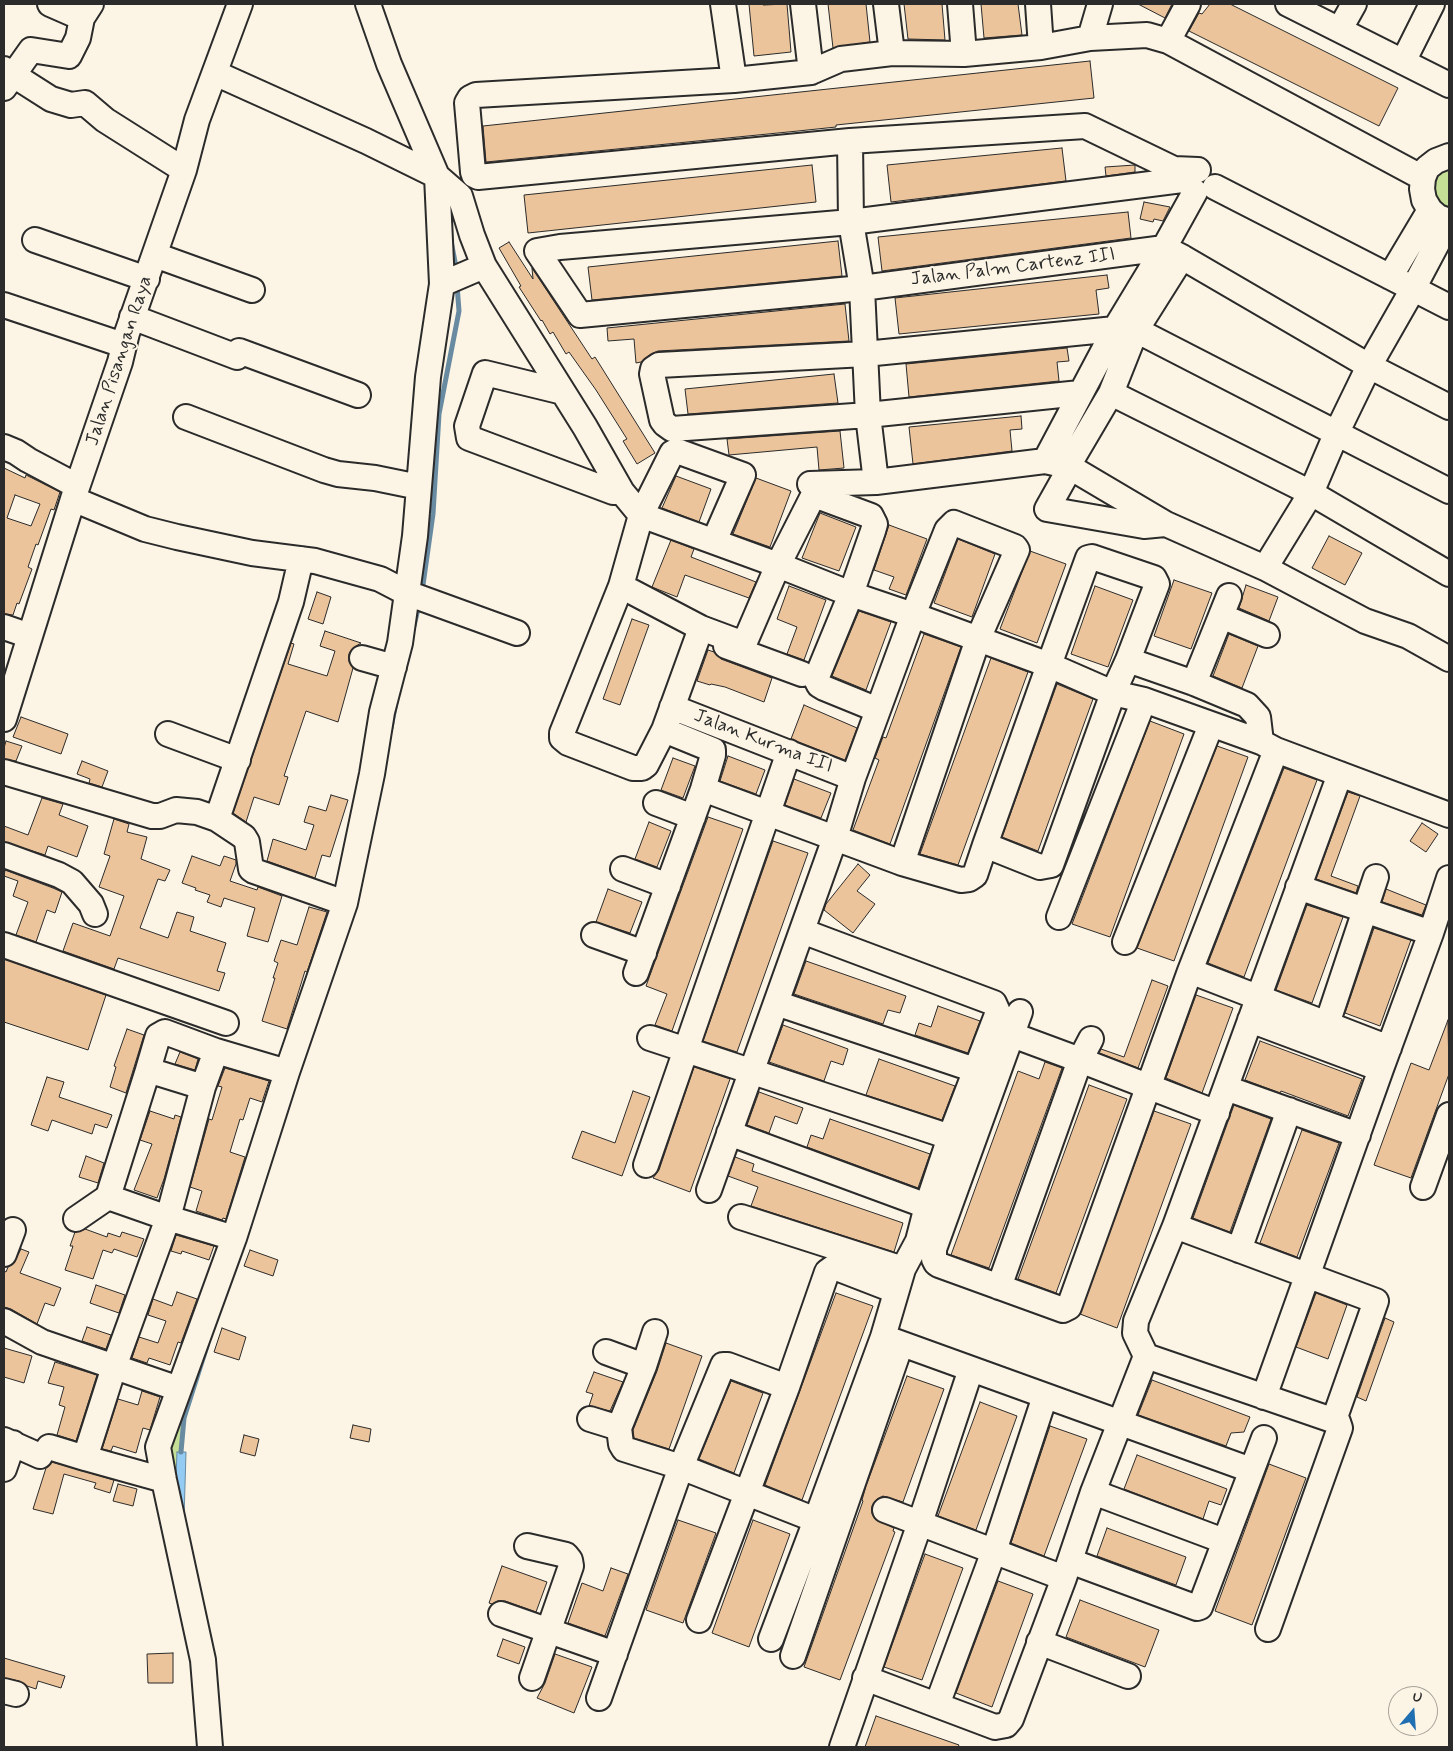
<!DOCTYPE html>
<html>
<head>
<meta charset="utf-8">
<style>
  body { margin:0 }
  #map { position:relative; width:1453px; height:1751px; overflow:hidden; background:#fcf5e5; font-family:Mynerve,sans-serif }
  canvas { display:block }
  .frame { position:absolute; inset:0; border:5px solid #2b2b2b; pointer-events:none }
  .north { position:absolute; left:1388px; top:1686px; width:50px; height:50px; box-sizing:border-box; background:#fcf5e5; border:1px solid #a8a49b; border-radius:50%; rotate:18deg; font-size:14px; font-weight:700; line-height:20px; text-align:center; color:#2b2b2b }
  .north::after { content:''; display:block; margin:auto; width:18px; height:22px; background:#1f6fb2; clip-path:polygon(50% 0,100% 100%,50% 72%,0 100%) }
</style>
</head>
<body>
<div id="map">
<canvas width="1453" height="1751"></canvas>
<div class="frame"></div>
<div class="north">U</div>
</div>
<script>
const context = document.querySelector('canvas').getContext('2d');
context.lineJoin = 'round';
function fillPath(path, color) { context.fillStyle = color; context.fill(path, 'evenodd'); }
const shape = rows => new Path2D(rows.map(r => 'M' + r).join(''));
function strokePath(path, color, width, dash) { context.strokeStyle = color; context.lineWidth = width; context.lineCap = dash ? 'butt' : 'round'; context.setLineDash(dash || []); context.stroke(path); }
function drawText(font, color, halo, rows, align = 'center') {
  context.font = font + ' Mynerve,sans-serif'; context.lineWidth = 4; context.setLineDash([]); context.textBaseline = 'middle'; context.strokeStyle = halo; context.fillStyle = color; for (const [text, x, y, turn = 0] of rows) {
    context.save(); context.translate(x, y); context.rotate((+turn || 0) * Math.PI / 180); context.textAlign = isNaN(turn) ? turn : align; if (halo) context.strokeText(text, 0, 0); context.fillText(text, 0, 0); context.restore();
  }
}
fillPath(shape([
  [1449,156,1449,221,1413,289,1390,277,1430,210,1422,188],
  [179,1389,189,1402,184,1418,181,1452,177,1453,175,1502,164,1480]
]), '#c5df96');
const water = shape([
  [177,1452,186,1452,184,1519,175,1502,177,1452]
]);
fillPath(water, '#93cbf2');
strokePath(water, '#698ba2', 1);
strokePath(shape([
  [451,241,457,272],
  [422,592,433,514,439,414,459,311,457,285],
  [414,626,419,605],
  [391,728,396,702],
  [181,1452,184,1418,207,1346]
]), '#698ba2', 5);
const building = shape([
  [749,4,762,4,763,5,787,4,791,52,754,56,749,4],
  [828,4,866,4,870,42,833,48,828,4],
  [904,4,942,4,945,40,908,39,904,4],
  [981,4,1018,4,1022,35,984,38,981,4],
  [1138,4,1172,4,1165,18,1138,4],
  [1210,4,1230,4,1398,88,1379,126,1189,31,1199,13,1202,14,1210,4],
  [1090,61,1094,98,836,125,836,127,798,131,486,162,483,126,1090,61],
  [1062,148,1066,181,891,202,887,165,1062,148],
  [812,165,816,202,528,233,524,195,812,165],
  [1135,165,1135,172,1106,176,1105,167,1135,165],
  [1144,202,1170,207,1163,221,1154,219,1153,222,1140,219,1144,202],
  [1128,212,1131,238,882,271,878,237,1128,212],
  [838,241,842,276,592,300,588,267,838,241],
  [509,242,533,279,532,268,592,359,595,357,655,453,637,464,623,441,627,439,596,390,569,352,566,354,553,332,550,334,542,320,541,321,519,287,521,286,499,248,509,242],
  [1107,275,1109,288,1096,290,1099,314,899,334,895,298,1107,275],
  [845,304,849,341,658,351,651,354,641,362,636,363,634,339,608,341,607,328,845,304],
  [1067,348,1069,361,1057,362,1059,381,909,397,906,364,1067,348],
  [834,374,838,403,688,414,685,389,834,374],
  [1021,416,1022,429,1010,430,1012,451,913,464,909,427,1021,416],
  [840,431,844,468,819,470,817,447,729,455,727,439,840,431],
  [4,468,25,478,26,475,60,492,54,510,51,509,38,545,36,544,28,567,32,569,19,604,17,603,13,615,4,614,4,468],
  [15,495,40,504,31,526,7,518,15,495],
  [676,476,711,489,699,522,662,508,676,476],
  [756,478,791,491,770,547,733,534,756,478],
  [820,513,856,527,839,571,802,558,820,513],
  [889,525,927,539,906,595,889,589,894,577,874,570,889,525],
  [1329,536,1362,553,1345,585,1312,568,1329,536],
  [958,539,995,554,972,617,934,603,958,539],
  [671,540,694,549,691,557,756,582,749,598,685,575,677,597,652,587,671,540],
  [1030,551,1066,564,1037,643,1000,629,1030,551],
  [1174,580,1212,593,1191,649,1154,636,1174,580],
  [1246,585,1278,597,1269,621,1239,608,1246,585],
  [789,586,826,600,804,660,787,654,797,627,777,619,789,586],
  [1095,586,1133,600,1108,667,1071,654,1095,586],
  [317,592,331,597,323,624,308,619,317,592],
  [859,611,891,622,866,690,832,676,859,611],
  [632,619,649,625,620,705,603,699,632,619],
  [325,631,361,643,353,648,349,654,349,662,353,668,338,722,306,711,284,776,288,777,279,805,254,797,246,822,233,813,291,643,294,644,288,664,327,676,335,651,320,646,325,631],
  [924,634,961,647,890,844,853,830,879,760,875,758,883,737,886,738,924,634],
  [1229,634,1258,646,1242,688,1213,676,1229,634],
  [708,650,714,652,721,659,772,678,764,702,725,687,711,684,710,685,697,681,708,650],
  [991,658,1028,672,958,865,920,854,991,658],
  [1057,684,1093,699,1038,851,1002,837,1057,684],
  [804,705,857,728,845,760,791,739,804,705],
  [21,717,68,734,61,754,13,737,21,717],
  [1150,721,1184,734,1110,937,1072,924,1150,721],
  [6,741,22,746,16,761,4,759,4,748,6,741],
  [1217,746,1248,757,1174,961,1137,948,1217,746],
  [728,756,765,770,756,794,720,781,728,756],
  [673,758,695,766,683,798,661,790,673,758],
  [82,761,108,771,102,787,89,783,90,779,77,774,82,761],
  [1284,768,1317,780,1244,977,1208,963,1284,768],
  [794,779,831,793,821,818,785,805,794,779],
  [1348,792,1360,796,1331,876,1358,886,1356,893,1316,879,1348,792],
  [331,795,348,800,330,857,322,855,315,878,267,861,273,839,306,850,314,825,304,822,309,806,326,811,331,795],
  [42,798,63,804,59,815,88,826,77,857,48,846,45,855,4,842,4,826,28,835,42,798],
  [708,817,743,829,672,1031,655,1025,667,994,646,986,708,817],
  [114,819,129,824,127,832,147,837,141,859,170,870,165,881,158,879,140,928,168,938,177,912,194,917,190,931,226,943,217,971,225,973,219,991,118,958,114,969,63,951,73,923,110,936,124,896,99,887,110,856,104,854,114,819],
  [649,822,671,831,657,867,635,859,649,822],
  [1422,823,1438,834,1426,852,1410,841,1422,823],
  [773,841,808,853,737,1052,703,1041,773,841],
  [192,856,220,866,224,856,236,860,236,864,230,881,257,890,258,887,282,896,268,942,247,936,255,908,224,898,221,907,207,902,210,895,195,890,196,888,182,883,192,856],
  [858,864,870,875,857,891,875,904,853,933,824,910,826,904,858,864],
  [5,870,53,888,62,892,55,913,47,910,36,942,16,935,28,902,13,896,18,881,4,876,5,870],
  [608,889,642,902,630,933,596,922,608,889],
  [1386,889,1426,905,1422,915,1382,902,1386,889],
  [1307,905,1343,917,1312,1003,1276,990,1307,905],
  [309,907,327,912,307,972,305,971,287,1029,262,1021,275,978,273,978,278,963,274,961,281,940,297,945,309,907],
  [1374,928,1411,940,1380,1026,1345,1013,1374,928],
  [4,959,106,995,88,1050,4,1022,4,959],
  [806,961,906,996,900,1013,888,1010,883,1024,794,994,806,961],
  [1152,980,1168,986,1138,1068,1099,1053,1101,1049,1124,1057,1152,980],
  [1196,995,1233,1008,1202,1093,1166,1078,1196,995],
  [938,1006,980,1021,968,1053,915,1035,919,1023,931,1027,938,1006],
  [1448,1020,1449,1074,1411,1178,1374,1165,1411,1063,1429,1070,1448,1020],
  [783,1025,848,1049,843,1065,831,1061,824,1081,769,1062,783,1025],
  [127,1029,144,1035,126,1093,110,1087,116,1067,114,1066,127,1029],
  [1260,1041,1362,1079,1348,1116,1281,1091,1280,1093,1245,1080,1260,1041],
  [180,1052,198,1059,195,1070,175,1064,180,1052],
  [879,1059,955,1086,942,1120,866,1095,879,1059],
  [1045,1062,1062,1068,989,1268,951,1255,1018,1071,1039,1079,1045,1062],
  [694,1067,730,1079,690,1192,653,1178,659,1170,694,1067],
  [225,1068,269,1081,262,1102,250,1098,243,1120,240,1119,230,1152,245,1157,226,1219,223,1218,222,1220,196,1211,202,1191,190,1187,209,1119,212,1120,222,1087,218,1086,225,1068],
  [47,1077,64,1082,59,1097,112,1115,107,1128,95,1124,92,1134,52,1120,48,1131,31,1125,47,1077],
  [1089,1085,1127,1099,1056,1293,1018,1279,1089,1085],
  [633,1091,650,1097,622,1176,572,1158,582,1131,615,1143,633,1091],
  [759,1092,803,1108,797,1124,775,1116,769,1133,747,1125,759,1092],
  [1234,1105,1271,1119,1230,1232,1193,1218,1234,1105],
  [150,1111,174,1119,175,1115,181,1117,164,1179,157,1198,134,1190,152,1144,140,1140,150,1111],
  [1154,1111,1191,1124,1117,1328,1080,1314,1154,1111],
  [830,1119,930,1154,918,1188,807,1147,811,1135,823,1139,830,1119],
  [1302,1130,1339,1143,1297,1257,1260,1243,1302,1130],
  [86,1156,104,1163,98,1183,79,1177,86,1156],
  [735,1157,754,1164,752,1171,903,1223,894,1252,751,1206,758,1187,728,1176,735,1157],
  [85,1229,107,1237,108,1233,120,1237,122,1232,144,1239,137,1257,114,1249,112,1253,103,1250,93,1279,65,1270,73,1246,70,1246,75,1232,85,1229],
  [176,1235,214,1246,209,1260,182,1251,181,1254,171,1251,176,1235],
  [21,1249,29,1252,20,1273,61,1288,54,1306,45,1303,37,1324,11,1309,4,1307,4,1271,6,1272,8,1267,13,1264,21,1249],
  [250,1250,278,1260,273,1276,244,1266,250,1250],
  [96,1285,125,1295,119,1313,90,1303,96,1285],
  [177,1292,197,1299,181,1343,178,1342,170,1365,149,1358,147,1363,132,1358,139,1337,158,1343,166,1321,148,1315,153,1299,172,1306,177,1292],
  [836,1293,873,1306,802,1500,765,1485,836,1293],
  [1316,1293,1347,1305,1328,1359,1296,1347,1316,1293],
  [1385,1318,1394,1322,1366,1401,1357,1397,1385,1318],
  [87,1327,111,1335,106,1349,82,1341,87,1327],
  [222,1328,246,1337,239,1360,214,1352,222,1328],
  [666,1343,702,1356,669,1449,634,1438,633,1430,657,1371,666,1343],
  [4,1348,32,1356,24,1383,4,1377,4,1348],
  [55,1362,97,1375,76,1441,57,1435,65,1407,59,1405,64,1387,48,1383,55,1362],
  [594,1372,623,1382,610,1411,589,1406,593,1394,586,1392,594,1372],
  [907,1376,944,1389,903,1502,883,1496,877,1499,872,1506,872,1513,875,1519,894,1528,893,1531,895,1532,840,1680,804,1667,863,1501,862,1500,866,1486,907,1376],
  [1152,1380,1250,1417,1244,1432,1231,1433,1226,1446,1138,1415,1152,1380],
  [731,1381,763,1393,734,1473,699,1459,731,1381],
  [142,1391,160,1397,150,1430,143,1428,136,1453,113,1446,111,1451,102,1449,118,1399,138,1405,142,1391],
  [980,1402,1017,1416,976,1530,938,1516,980,1402],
  [353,1425,371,1429,369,1442,350,1438,353,1425],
  [1050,1426,1087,1439,1044,1556,1011,1543,1050,1426],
  [244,1435,259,1439,255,1456,240,1452,244,1435],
  [1137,1455,1227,1489,1221,1505,1209,1501,1203,1519,1124,1489,1137,1455],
  [52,1462,114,1480,110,1493,94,1488,96,1483,64,1474,53,1514,33,1509,46,1468,52,1462],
  [1269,1464,1306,1478,1252,1625,1215,1611,1269,1464],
  [118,1484,137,1489,133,1506,113,1501,118,1484],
  [678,1520,716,1533,683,1623,646,1610,678,1520],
  [753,1520,790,1534,749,1647,712,1633,753,1520],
  [1107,1528,1186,1557,1176,1585,1097,1556,1107,1528],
  [925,1554,963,1568,922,1680,884,1667,925,1554],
  [502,1566,547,1582,536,1612,505,1601,498,1601,492,1604,489,1603,502,1566],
  [611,1568,628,1574,605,1636,568,1623,582,1583,603,1591,611,1568],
  [998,1581,1033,1594,992,1707,956,1693,998,1581],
  [1080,1600,1159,1630,1145,1667,1066,1637,1080,1600],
  [503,1639,525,1647,519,1664,497,1656,503,1639],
  [173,1653,173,1683,148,1683,147,1654,173,1653],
  [555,1654,592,1667,574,1713,537,1698,545,1683,555,1654],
  [4,1658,65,1676,61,1688,38,1681,36,1689,27,1686,19,1681,4,1678,4,1658],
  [876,1716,959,1745,958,1747,865,1747,876,1716]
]);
fillPath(building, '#ebc49b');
strokePath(building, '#2b2b2b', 1);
const minor = shape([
  [50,4,82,18],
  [723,4,734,80],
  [803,4,811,72],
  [886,4,892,53],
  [960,4,964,54],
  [1038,4,1041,47],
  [1288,4,1449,85],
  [1340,29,1354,4],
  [1090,38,1100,4],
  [1168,41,1188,4],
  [1403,62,1432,4],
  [4,69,51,99,71,105,85,103,105,120,184,170],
  [215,73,366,141,437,176,460,196,472,235,484,266,585,427,622,492,641,515,778,565,851,594,913,615,1049,665,1113,693,1144,700,1261,742,1276,750,1449,815],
  [4,88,31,50,69,56,78,38,82,18,91,4],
  [850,141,851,222,862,288,868,415,876,482],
  [1449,156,1436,161,1427,168,1423,178,1422,189,1424,200,1430,210,1438,217,1449,221],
  [1198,170,1174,169,1085,126,850,141,478,177,474,175,473,172,467,103,470,98,476,95,734,80,811,72,841,59,892,53,964,54,1041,47,1090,38,1147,35,1168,41,1423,178],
  [1215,187,1449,307],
  [35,240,147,279],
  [1164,248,862,288,580,315,537,251,560,247,851,222,1190,179],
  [1164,248,1182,257,1369,366,1449,407],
  [155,255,252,290],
  [1390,277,1430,210],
  [442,284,484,266],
  [4,305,123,345],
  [132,317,237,357,239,351,358,395],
  [1136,330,1449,491],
  [563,392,485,373,467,426,469,438,613,492,622,492],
  [1080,393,868,415,672,429,665,424,662,420,652,374,653,369,659,365,865,354,1115,329],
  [1111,393,1311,493,1449,574],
  [186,417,324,470,338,474,375,478,419,487],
  [4,447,16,452,28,460,77,486],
  [1045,461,1115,329,1164,248,1195,192],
  [1068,466,1111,393,1136,330,1182,257],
  [1070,468,1047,509,1144,526,1165,524],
  [810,484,876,482,1045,461,1068,466,1166,524,1265,568,1365,621,1408,636,1449,659],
  [73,499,145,529,177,537,252,553,315,561,380,579,407,593,517,633],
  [1265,568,1311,493,1337,432,1369,366,1413,289,1449,221],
  [621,586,701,628,744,644,778,565,812,498,817,496,871,516,875,524,873,531,851,594,816,679,819,685,824,688,878,710],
  [1221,616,1267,635],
  [4,627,30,636],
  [701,628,664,730,646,765,642,768,633,768,568,743,562,738,562,733,621,586,641,515,672,453,677,451,743,475,714,541],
  [726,646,802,674],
  [362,658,394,667],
  [1128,660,1194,683,1247,705,1258,717,1261,742],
  [1194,683,1229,596],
  [672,707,853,778],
  [4,719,73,499,120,362,127,333,184,170,197,120,240,4],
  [168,734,238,760],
  [4,772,152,816,160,816,176,810,197,812,217,819,244,837,247,842,251,869,254,871,345,903],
  [703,789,902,863,961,880,969,879,975,875,985,845,1049,665,1088,558,1092,557,1154,578,1157,584,1128,660,1113,693,1051,865,1040,867,985,845],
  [656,803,693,817],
  [217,819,291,602,301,559],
  [4,855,59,875,72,882,91,904,95,914],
  [623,869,668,886],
  [1298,887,1431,933],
  [1059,917,1144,700],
  [594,935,644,953],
  [1125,942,1211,725],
  [4,945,226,1023],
  [1190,971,1389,1048],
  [636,973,703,789,713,755,713,750,664,730],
  [776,1003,975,1070],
  [1020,1012,934,1249,934,1259,936,1263,939,1265,1063,1310,1069,1307,1190,971,1276,750],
  [1250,1020,1381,1069],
  [1327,1024,1376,877],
  [999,1030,1080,1060,1217,1113],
  [650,1038,950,1137],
  [148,1070,158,1036,165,1032,216,1051,287,1072],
  [1226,1088,1358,1135],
  [729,1133,927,1206],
  [646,1165,789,752],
  [1423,1187,1449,1115],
  [709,1190,835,838,853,778,913,615,947,530,954,523,1015,547,1017,550,978,639,902,863],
  [108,1197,148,1070,203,1087],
  [741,1217,903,1269],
  [76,1219,108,1197,168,1218,234,1238],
  [1175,1226,1376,1301,1334,1420],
  [1239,1250,1289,1110],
  [4,1254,13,1230],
  [999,1287,1080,1060,1091,1039],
  [4,1321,42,1342,179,1389],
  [655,1332,644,1366,619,1428,621,1444,624,1449,681,1467,816,1520],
  [883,1337,1251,1470],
  [606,1352,644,1366],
  [1146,1356,1135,1333,1136,1321,1175,1226,1340,774],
  [1264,1397,1381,1069,1431,933,1449,878],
  [590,1419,619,1428],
  [4,1440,40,1456],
  [49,1447,85,1458,114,1367,168,1218,203,1087,216,1051],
  [85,1458,164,1480],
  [4,1469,13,1443],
  [1093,1492,1224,1541],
  [885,1510,1064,1578],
  [527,1546,566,1555,570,1560,571,1566,532,1678],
  [1070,1561,1197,1608,1200,1607,1264,1438],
  [501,1614,615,1654],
  [699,1620,787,1387,827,1272,834,1267,896,1291],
  [771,1639,816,1520,883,1337,903,1269,918,1241,927,1206,950,1137,998,1012,994,1003,802,931],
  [1039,1642,1128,1676],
  [793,1656,901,1344],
  [865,1678,995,1727,1006,1725,1011,1719,1064,1578,1093,1492,1146,1356,1338,1422,1340,1428,1268,1629],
  [4,1691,16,1694],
  [599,1698,681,1467,723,1365,728,1365,787,1387],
  [937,1705,994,1551,1045,1396],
  [210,1747,203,1660,164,1480,158,1447,234,1238,287,1072,345,903,372,774,382,712,400,643,415,536,428,377,442,284,437,176,389,64,368,4],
  [842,1747,920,1523,971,1369]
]);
strokePath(minor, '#2b2b2b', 28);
strokePath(minor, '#fcf5e5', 24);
drawText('19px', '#2b2b2b', '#fcf5e5', [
  ["Jalan Palm Cartenz III",1013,268,-7],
  ["Jalan Pisangan Raya",120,361,-72],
  ["Jalan Kurma III",763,742,21]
]);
</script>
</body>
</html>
